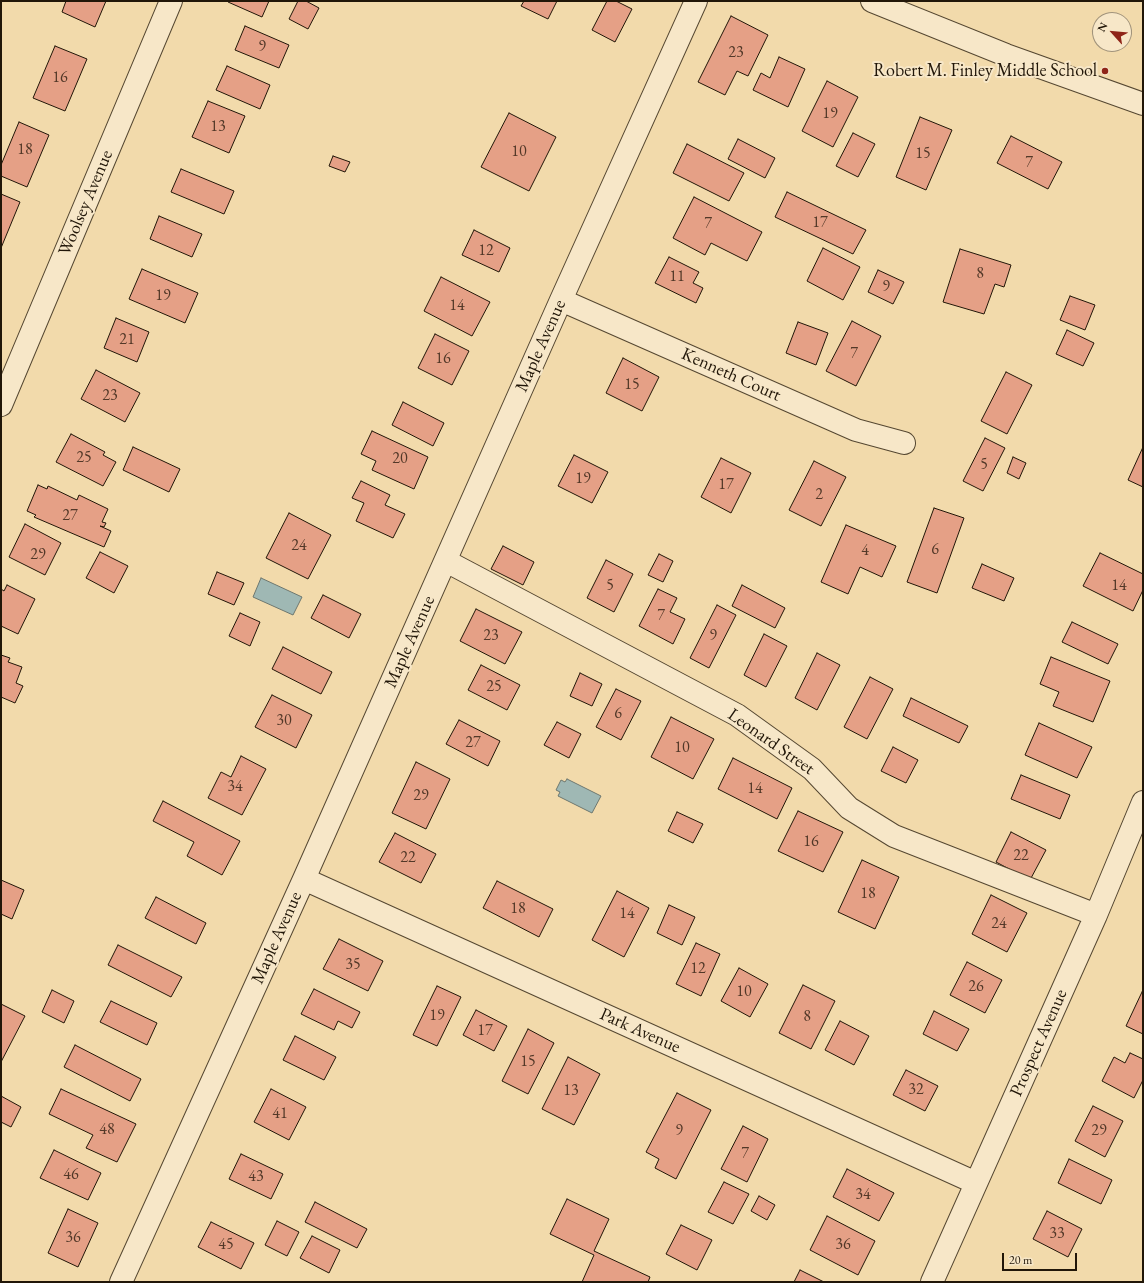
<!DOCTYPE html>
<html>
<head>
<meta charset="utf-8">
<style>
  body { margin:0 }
  #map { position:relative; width:1144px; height:1283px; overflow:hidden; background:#f2daab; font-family:"EB Garamond",serif }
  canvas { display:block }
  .frame { position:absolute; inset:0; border:2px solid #211608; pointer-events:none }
  .north { position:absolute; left:1092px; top:12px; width:40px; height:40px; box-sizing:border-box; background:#f7e7c8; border:1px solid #a1937b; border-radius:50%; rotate:297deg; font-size:11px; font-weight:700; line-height:16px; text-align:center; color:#211608 }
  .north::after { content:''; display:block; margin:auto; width:14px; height:18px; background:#8f2418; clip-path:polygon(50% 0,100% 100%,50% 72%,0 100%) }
  .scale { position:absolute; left:1002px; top:1253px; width:75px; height:18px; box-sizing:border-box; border:2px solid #211608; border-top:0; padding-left:5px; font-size:12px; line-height:14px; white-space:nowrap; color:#211608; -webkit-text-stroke:3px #f7e7c8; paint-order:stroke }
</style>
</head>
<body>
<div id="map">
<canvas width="1144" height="1283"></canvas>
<div class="frame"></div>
<div class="north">N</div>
<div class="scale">20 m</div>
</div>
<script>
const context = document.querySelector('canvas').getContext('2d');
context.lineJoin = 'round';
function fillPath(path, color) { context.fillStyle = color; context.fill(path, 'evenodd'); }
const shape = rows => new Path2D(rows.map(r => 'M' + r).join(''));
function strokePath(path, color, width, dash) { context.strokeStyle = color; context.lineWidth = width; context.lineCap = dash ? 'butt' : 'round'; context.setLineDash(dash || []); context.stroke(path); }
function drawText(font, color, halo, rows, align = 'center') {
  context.font = font + ' "EB Garamond",serif'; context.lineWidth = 4; context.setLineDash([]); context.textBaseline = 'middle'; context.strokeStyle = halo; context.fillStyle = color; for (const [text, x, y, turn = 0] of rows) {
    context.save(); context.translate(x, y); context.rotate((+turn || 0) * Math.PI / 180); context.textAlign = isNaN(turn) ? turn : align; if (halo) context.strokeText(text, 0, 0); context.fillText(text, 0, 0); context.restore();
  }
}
const water = shape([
  [261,578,302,597,293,615,253,597,261,578],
  [567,779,601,796,592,813,558,796,560,792,556,790,561,780,565,782,567,779]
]);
fillPath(water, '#9fb8b4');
strokePath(water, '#6d776f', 1);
const building = shape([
  [66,1,106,1,95,27,62,12,66,1],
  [228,1,269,1,262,17,228,2,228,1],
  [298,1,306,1,319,8,308,29,289,19,298,1],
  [524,1,557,1,548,19,521,6,524,1],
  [607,1,616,1,632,9,615,42,592,30,607,1],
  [731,16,768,35,748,76,737,71,725,95,698,82,731,16],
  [245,26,289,45,279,68,235,50,245,26],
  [55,46,87,59,65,111,33,98,55,46],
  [779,57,805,69,788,107,753,90,761,73,770,78,779,57],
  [227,66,270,85,260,109,216,90,227,66],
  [827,81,858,97,833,147,802,131,827,81],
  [208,101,245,116,229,153,192,137,208,101],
  [509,113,556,137,529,191,481,167,509,113],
  [920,117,952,130,926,190,896,177,920,117],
  [19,122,49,135,27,187,1,176,1,165,19,122],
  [853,133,875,144,858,177,836,166,853,133],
  [1011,136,1062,162,1048,189,997,163,1011,136],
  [738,139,775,158,765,178,728,159,738,139],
  [687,144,744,173,729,201,673,173,687,144],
  [333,156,350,162,345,172,329,166,333,156],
  [181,169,234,191,224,214,171,192,181,169],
  [787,192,866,230,853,254,775,217,787,192],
  [1,194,20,202,1,248,1,194],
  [694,197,762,232,747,261,711,243,705,255,673,238,694,197],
  [159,216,202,234,192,257,150,239,159,216],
  [474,230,510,248,499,272,462,255,474,230],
  [823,248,860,267,843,300,807,281,823,248],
  [960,249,1011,265,1004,287,995,284,984,314,943,302,960,249],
  [669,257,699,272,693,283,703,288,696,303,655,283,669,257],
  [142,269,198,293,185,323,129,299,142,269],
  [878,270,904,282,893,304,868,292,878,270],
  [441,277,490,302,472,336,424,311,441,277],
  [1070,296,1095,305,1085,330,1060,320,1070,296],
  [116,318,149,332,137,362,104,348,116,318],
  [852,321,881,336,856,386,826,371,852,321],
  [798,322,828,333,816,365,786,353,798,322],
  [1067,330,1094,343,1083,366,1056,354,1067,330],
  [435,334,469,351,452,385,418,368,435,334],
  [623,358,659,377,642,411,606,393,623,358],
  [96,370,140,393,125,422,81,399,96,370],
  [1006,372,1032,385,1007,434,981,421,1006,372],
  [403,402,444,423,433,446,392,425,403,402],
  [372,431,428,457,414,489,372,470,376,461,361,454,372,431],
  [71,434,105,452,103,455,116,462,103,486,56,462,71,434],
  [985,438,1005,448,983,491,963,481,985,438],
  [133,447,180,469,169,492,123,470,133,447],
  [1143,447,1143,487,1128,480,1143,447],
  [574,455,608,472,592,503,558,486,574,455],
  [1013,457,1026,463,1019,479,1007,473,1013,457],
  [721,458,751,473,731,513,701,497,721,458],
  [814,461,846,477,821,526,789,510,814,461],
  [361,481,390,495,385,505,405,514,393,538,356,521,364,503,352,498,361,481],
  [38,485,47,489,48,486,77,500,79,495,108,509,102,522,106,523,104,527,100,526,111,531,104,547,34,517,36,515,27,511,38,485],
  [934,508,964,518,937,593,907,582,934,508],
  [289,513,331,535,308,579,266,558,289,513],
  [25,524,61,543,45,575,9,557,25,524],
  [846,525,896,546,882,577,860,567,848,594,821,582,846,525],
  [503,546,534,562,523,585,491,569,503,546],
  [100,552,128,566,114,593,86,578,100,552],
  [1100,553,1143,574,1143,590,1133,611,1083,586,1100,553],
  [659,554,673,561,663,582,648,575,659,554],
  [606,560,633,574,614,612,587,598,606,560],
  [982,564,1014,578,1004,601,972,588,982,564],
  [217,572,244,583,234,605,208,594,217,572],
  [7,585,35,599,18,634,1,626,1,589,4,591,7,585],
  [742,585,785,608,775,628,732,606,742,585],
  [658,589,677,598,670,612,685,619,673,644,639,626,658,589],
  [323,595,361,614,349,638,311,618,323,595],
  [717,605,736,615,709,668,690,658,717,605],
  [476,609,522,632,505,664,460,641,476,609],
  [240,613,260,622,250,646,229,636,240,613],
  [1072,622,1118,644,1108,664,1062,642,1072,622],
  [764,634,787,646,766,687,744,675,764,634],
  [283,647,332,672,321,694,272,669,283,647],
  [817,653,840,665,817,710,795,698,817,653],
  [1,655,10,658,8,662,22,667,16,683,23,686,15,703,1,697,1,655],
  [1051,657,1110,681,1093,722,1053,706,1059,692,1040,684,1051,657],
  [481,665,520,685,507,710,468,690,481,665],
  [580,673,602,684,592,706,570,696,580,673],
  [870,677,893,689,867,739,844,727,870,677],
  [616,689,641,701,621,740,596,727,616,689],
  [272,695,312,715,296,748,255,727,272,695],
  [911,698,968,726,959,743,903,716,911,698],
  [671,717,714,739,693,779,651,757,671,717],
  [459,720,500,741,488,766,446,744,459,720],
  [557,722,581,734,569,758,544,745,557,722],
  [1039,723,1092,747,1077,778,1025,755,1039,723],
  [893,747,918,760,906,783,881,771,893,747],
  [241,756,266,769,242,815,208,798,221,772,231,777,241,756],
  [733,758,792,788,777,819,718,789,733,758],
  [416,762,450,779,426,829,392,813,416,762],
  [1021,775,1070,795,1060,819,1011,799,1021,775],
  [163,801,240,841,222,875,187,856,194,842,153,821,163,801],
  [798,811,843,832,823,872,778,851,798,811],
  [677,812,703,824,693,843,668,831,677,812],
  [1011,832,1046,850,1030,880,996,862,1011,832],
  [395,833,436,854,421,883,379,862,395,833],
  [862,860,899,877,875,929,838,912,862,860],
  [1,880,24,890,12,919,1,914,1,880],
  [497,881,553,909,539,937,483,908,497,881],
  [617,891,649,908,624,957,592,940,617,891],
  [991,895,1027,913,1007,952,972,934,991,895],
  [156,897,206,923,196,944,145,918,156,897],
  [669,905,695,917,682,945,657,933,669,905],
  [339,939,383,961,368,991,323,969,339,939],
  [696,943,720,954,701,996,676,984,696,943],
  [118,945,182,977,171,997,108,965,118,945],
  [967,962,1002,980,985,1013,950,995,967,962],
  [739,968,768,984,750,1017,721,1001,739,968],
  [803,985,835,1001,811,1049,779,1033,803,985],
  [437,986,461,997,437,1046,413,1035,437,986],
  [314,989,360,1012,352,1028,338,1021,334,1030,301,1014,314,989],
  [52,990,74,1001,64,1023,42,1012,52,990],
  [1142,992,1143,993,1143,1034,1126,1026,1142,992],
  [111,1001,157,1023,147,1045,100,1022,111,1001],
  [1,1004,25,1016,1,1062,1,1004],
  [476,1010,507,1026,494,1051,463,1035,476,1010],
  [934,1011,969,1029,957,1051,923,1034,934,1011],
  [840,1021,869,1036,854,1065,825,1050,840,1021],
  [528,1029,554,1043,528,1094,502,1081,528,1029],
  [295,1036,336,1057,324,1080,283,1060,295,1036],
  [75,1045,141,1079,130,1101,64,1067,75,1045],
  [1130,1053,1143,1059,1143,1080,1134,1098,1102,1081,1114,1057,1125,1063,1130,1053],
  [568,1057,600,1074,574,1125,542,1109,568,1057],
  [906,1070,938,1086,925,1111,893,1095,906,1070],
  [61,1089,136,1124,117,1162,86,1148,93,1135,49,1114,61,1089],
  [271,1089,306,1107,289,1140,254,1122,271,1089],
  [677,1093,711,1110,676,1179,655,1168,659,1159,646,1152,677,1093],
  [1,1096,21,1107,11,1127,1,1122,1,1096],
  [1093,1106,1123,1121,1105,1157,1075,1141,1093,1106],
  [743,1126,768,1139,747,1182,721,1169,743,1126],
  [54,1150,101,1173,88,1200,40,1178,54,1150],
  [241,1154,283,1174,271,1199,229,1179,241,1154],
  [1069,1159,1112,1180,1101,1204,1058,1183,1069,1159],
  [847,1169,894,1193,879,1221,833,1197,847,1169],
  [724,1182,749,1194,733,1224,708,1212,724,1182],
  [759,1196,775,1205,767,1220,751,1211,759,1196],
  [567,1199,609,1219,594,1251,650,1277,648,1282,582,1282,594,1255,550,1234,567,1199],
  [315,1202,367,1229,357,1248,305,1222,315,1202],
  [68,1209,98,1223,78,1267,48,1253,68,1209],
  [1047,1211,1082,1229,1068,1257,1033,1239,1047,1211],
  [827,1216,875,1241,858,1275,810,1250,827,1216],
  [277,1221,299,1232,287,1256,265,1245,277,1221],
  [211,1222,254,1243,241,1269,198,1247,211,1222],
  [681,1225,712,1240,697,1270,666,1254,681,1225],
  [312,1236,340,1250,329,1273,300,1258,312,1236],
  [800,1270,824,1282,794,1282,800,1270]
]);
fillPath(building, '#e5a086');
strokePath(building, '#211608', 1);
const minor = shape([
  [872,1,1006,55,1143,104],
  [561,300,856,430,904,443],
  [1,405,171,1],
  [446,561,737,715,812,769,849,808,894,836,1096,915],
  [304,879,976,1183],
  [121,1282,304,879,561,300,696,1],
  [932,1282,1096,915,1143,802]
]);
strokePath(minor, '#554731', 24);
strokePath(minor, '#f7e7c8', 22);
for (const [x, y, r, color] of [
  [1105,71,4,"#8f2418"]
]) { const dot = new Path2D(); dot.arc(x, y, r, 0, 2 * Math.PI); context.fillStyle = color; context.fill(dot); strokePath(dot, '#f7e7c8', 1.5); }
drawText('16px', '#523828', null, [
  ["9",262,47],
  ["23",736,53],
  ["16",60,78],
  ["19",830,114],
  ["13",218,127],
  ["18",25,150],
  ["10",519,152],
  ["15",923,154],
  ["7",1029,163],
  ["17",820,223],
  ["7",708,224],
  ["12",486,251],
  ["8",980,274],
  ["11",677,277],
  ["9",886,287],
  ["19",163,296],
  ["14",457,306],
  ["21",127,340],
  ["7",854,354],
  ["16",443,359],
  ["15",632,385],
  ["23",110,396],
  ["25",84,458],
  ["20",400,459],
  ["5",984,465],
  ["19",583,479],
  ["17",726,485],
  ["2",819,495],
  ["27",70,516],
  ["24",299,546],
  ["6",935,550],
  ["4",865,551],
  ["29",38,555],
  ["5",610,586],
  ["14",1119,586],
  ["7",661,616],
  ["23",491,636],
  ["9",713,636],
  ["25",494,687],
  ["6",618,714],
  ["30",284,721],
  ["27",473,743],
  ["10",682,748],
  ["34",235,787],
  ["14",755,789],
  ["29",421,796],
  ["16",811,842],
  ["22",1021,856],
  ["22",408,858],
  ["18",868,894],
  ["18",518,909],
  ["14",627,914],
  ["24",999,924],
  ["35",353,965],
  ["12",698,969],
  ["26",976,987],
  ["10",744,992],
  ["19",437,1016],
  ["8",807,1017],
  ["17",485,1031],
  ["15",528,1062],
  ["32",916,1090],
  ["13",571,1091],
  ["41",280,1114],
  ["48",107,1130],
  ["9",679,1131],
  ["29",1099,1131],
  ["7",745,1154],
  ["46",71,1175],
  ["43",256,1177],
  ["34",863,1195],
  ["33",1057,1234],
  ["36",73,1238],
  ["45",226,1245],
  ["36",843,1245]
]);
drawText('18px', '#211608', '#f7e7c8', [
  ["Robert M. Finley Middle School",1097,71]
], 'right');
drawText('18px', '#211608', '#f7e7c8', [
  ["Woolsey Avenue",86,203,-67],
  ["Maple Avenue",541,346,-66],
  ["Kenneth Court",731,375,24],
  ["Maple Avenue",410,642,-66],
  ["Leonard Street",771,742,35],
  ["Maple Avenue",277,938,-66],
  ["Park Avenue",640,1031,24],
  ["Prospect Avenue",1039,1043,-66]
]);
</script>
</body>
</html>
